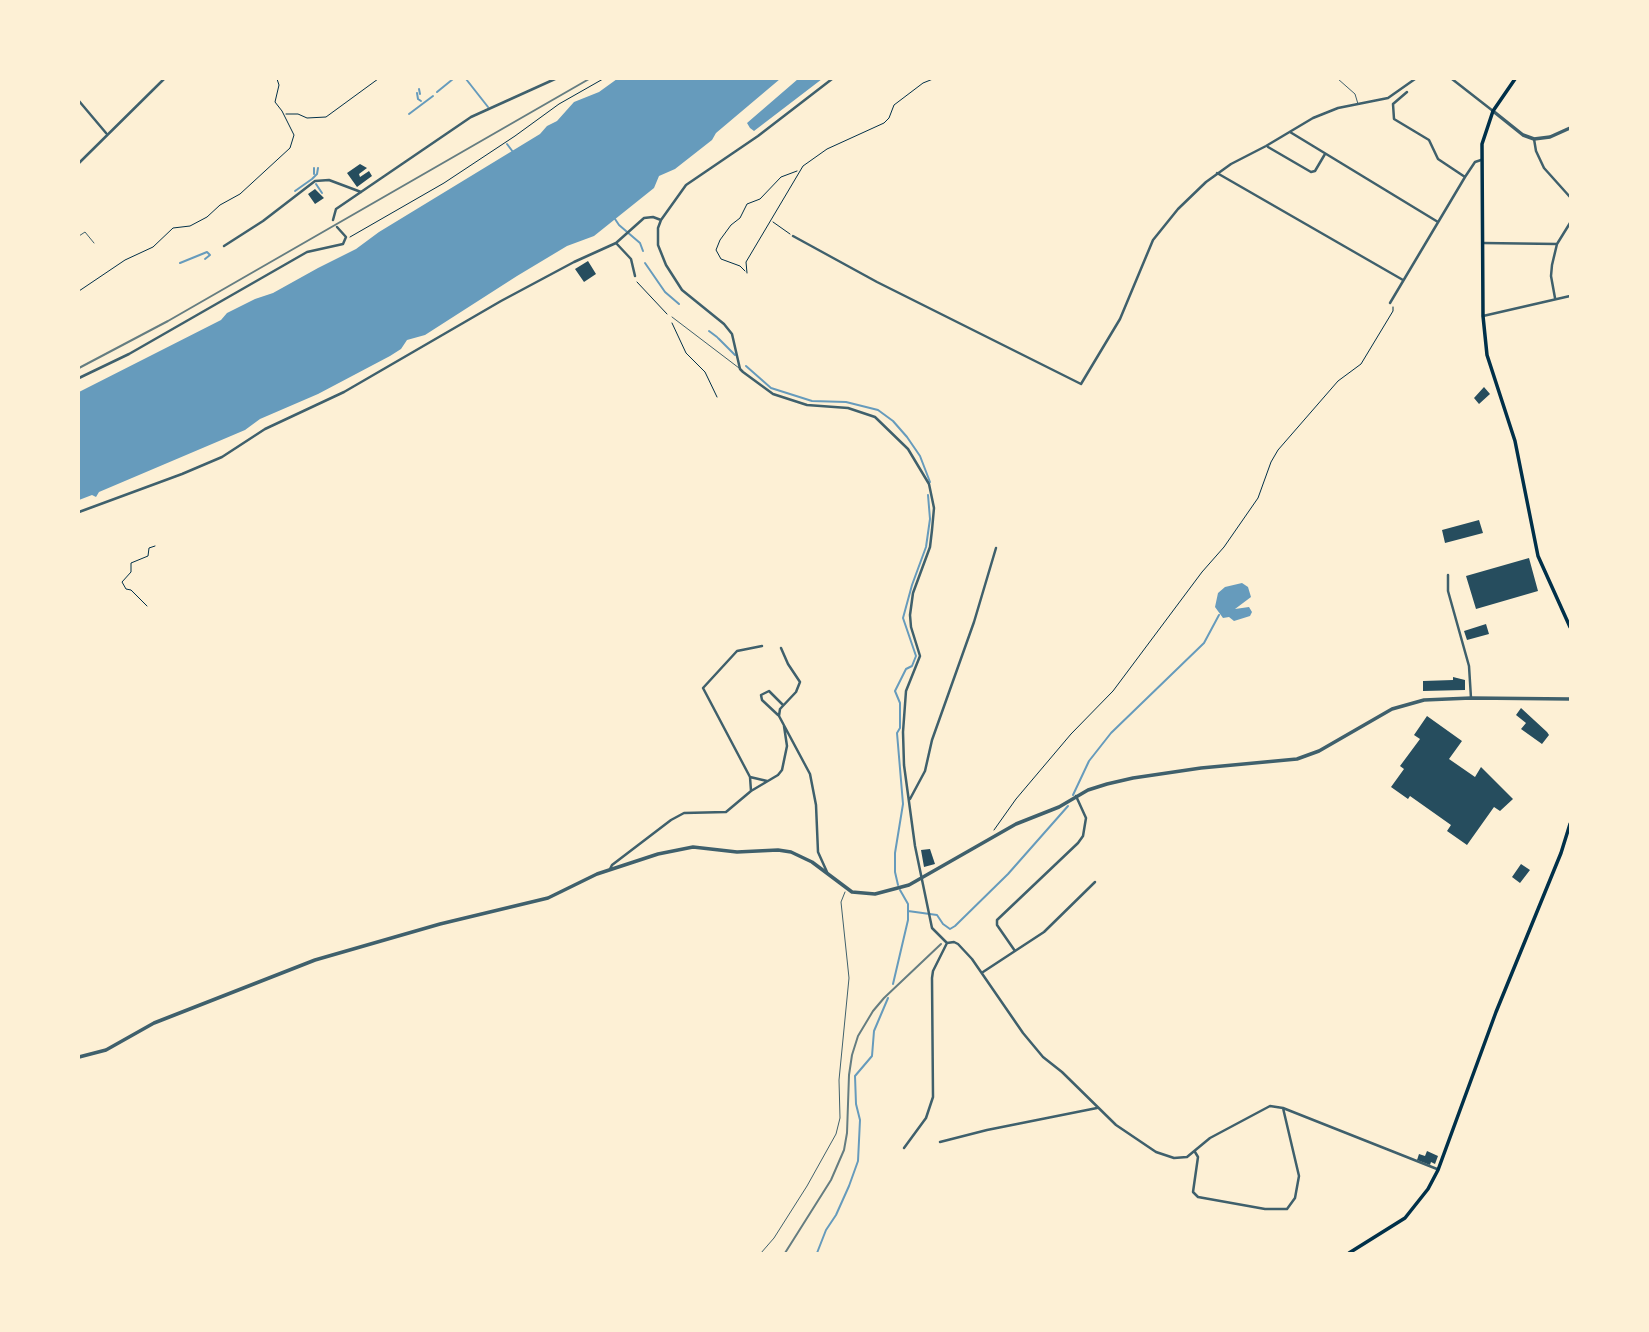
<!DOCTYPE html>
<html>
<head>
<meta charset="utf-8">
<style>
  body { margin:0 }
  #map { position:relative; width:1649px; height:1332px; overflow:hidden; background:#fdf0d5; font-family:Poppins,sans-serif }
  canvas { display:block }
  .frame { position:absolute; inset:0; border:80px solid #fdf0d5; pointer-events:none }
</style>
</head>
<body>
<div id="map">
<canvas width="1649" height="1332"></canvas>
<div class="frame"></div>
</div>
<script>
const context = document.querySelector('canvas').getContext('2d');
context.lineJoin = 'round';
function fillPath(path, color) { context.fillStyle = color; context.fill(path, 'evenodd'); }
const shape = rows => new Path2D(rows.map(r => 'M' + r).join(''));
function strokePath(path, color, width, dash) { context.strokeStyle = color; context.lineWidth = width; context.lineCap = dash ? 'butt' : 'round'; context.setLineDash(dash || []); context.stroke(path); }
fillPath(shape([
  [617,79,780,79,716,133,712,140,675,169,659,176,654,188,594,236,567,246,517,276,425,335,407,340,401,349,390,356,318,394,260,419,245,430,99,492,96,497,92,495,79,500,79,392,221,320,227,313,255,299,273,293,318,268,356,249,379,232,540,134,547,126,557,121,574,102,599,92],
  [798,79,822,79,754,131,750,128,747,123],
  [1242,583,1248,587,1251,597,1235,609,1249,607,1252,612,1250,616,1234,621,1229,617,1223,618,1215,607,1218,593,1225,587]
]), '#669bbc');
strokePath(shape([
  [466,79,488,107],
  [419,89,420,94],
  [437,92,453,79],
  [417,93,418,99,421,101],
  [409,114,433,96],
  [507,144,513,152],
  [314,174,314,168],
  [316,184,322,193],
  [295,191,312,179,317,174,318,168],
  [615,219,619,225,640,243,643,251],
  [180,263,207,252,210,255,205,259],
  [645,263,665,292,679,304],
  [709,331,717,337],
  [718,338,735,355],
  [746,366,771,388,812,401,846,402,878,410,893,421,907,437,920,456,930,482],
  [1073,795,1089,761,1111,733,1204,643,1219,615],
  [898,885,895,872,895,853,903,804,897,733,900,728,900,703,895,691,906,669,912,666,916,656,903,618,912,585,926,547,930,519,928,495],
  [908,911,937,915,943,924,950,929,955,926,1008,874,1068,806],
  [893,984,908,920,908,904,900,890],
  [817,1253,826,1230,836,1215,849,1186,858,1161,860,1120,856,1104,855,1076,872,1056,874,1031,888,998]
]), '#669bbc', 2);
fillPath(shape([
  [360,164,367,168,359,174,360,177,369,171,372,176,357,187,347,173],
  [315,189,324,198,315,204,308,194],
  [588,261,596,274,584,282,575,269],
  [1484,387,1490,394,1479,404,1474,398],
  [1479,520,1483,533,1445,543,1442,530],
  [1529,558,1538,591,1476,609,1466,576],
  [1486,624,1489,634,1467,640,1464,631],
  [1453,677,1465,680,1465,690,1423,691,1423,681,1453,680],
  [1521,708,1547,732,1549,735,1542,744,1521,729,1526,723,1516,715],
  [1427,716,1462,741,1449,759,1475,777,1481,767,1513,799,1500,811,1494,807,1467,845,1447,831,1451,825,1410,796,1408,799,1391,787,1404,769,1400,766,1420,739,1414,735],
  [930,849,935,864,924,867,921,850],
  [1521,864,1530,870,1520,883,1512,877],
  [1427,1151,1438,1156,1435,1164,1431,1162,1430,1165,1417,1160,1419,1154,1425,1156]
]), '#264d5e');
strokePath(shape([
  [286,114,298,114,307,118,326,117,378,79],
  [773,222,790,234],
  [350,237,444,183,515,136,559,104,603,79],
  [745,271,740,266,721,259,716,250,720,240,731,225,740,218,747,204,760,199,781,177,797,171],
  [747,273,746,262,803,166,827,149,884,123,889,118,894,105,923,83,933,79],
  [637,282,667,314],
  [79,291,125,260,153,247,173,228,190,226,207,217,220,205,240,194,290,148,294,135,282,111,275,102,279,85,277,79],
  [672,323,686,353,705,372,717,397],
  [147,606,131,590,126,589,122,582,131,572,131,563,148,556,149,548,155,546],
  [994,830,1016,799,1071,734,1113,691,1202,572,1224,547,1258,498,1271,462,1278,450,1338,381,1361,364,1393,311,1393,307]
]), '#003049', 1);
strokePath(shape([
  [1338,79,1355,94,1358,104],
  [79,236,85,232,94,243],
  [672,317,739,368],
  [761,1253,774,1238,807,1186,836,1134,840,1118,839,1080,849,978,841,902,845,892]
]), '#3f606c', 1);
strokePath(shape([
  [832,79,758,136,686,185,661,220,658,228,658,245,666,265,682,290,724,324,732,334,740,369,743,372,773,394,807,405,848,408,875,417,908,449,929,484,934,508,932,530,930,547,913,593,910,615,911,627,920,656,906,691,903,732,904,765,915,846,932,928,947,943,954,942,958,944,972,959,1023,1033,1043,1057,1062,1072,1116,1125,1156,1152,1174,1158,1187,1157,1210,1138,1270,1106,1283,1108,1437,1169],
  [1452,79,1493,111],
  [1407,92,1393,104,1394,119,1429,140,1438,159,1465,177],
  [79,101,106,133],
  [1290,132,1438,222],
  [1534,139,1536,151,1544,168,1570,197],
  [1268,147,1311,172,1315,171,1325,154],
  [79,163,164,79],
  [1217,173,1403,280],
  [333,220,336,209,471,117,555,79],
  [793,236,877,282,1081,384,1120,319,1153,240,1178,209,1206,182,1231,164,1266,146,1313,118,1338,108,1388,98,1415,79],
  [616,243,631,259,635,276],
  [1483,243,1557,244],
  [224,246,263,221,315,181,329,180,361,192],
  [1555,298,1551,276,1552,265,1557,244,1570,223],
  [1390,303,1465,177,1475,162,1481,160],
  [1483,316,1570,296],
  [79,378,129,354,307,252,343,244,346,237,337,227],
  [79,512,182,474,222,457,265,429,344,392,501,301,574,262,616,243,644,218,653,217,661,220],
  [1448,575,1448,591,1469,666,1471,698],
  [781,648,788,664,800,682,796,692,780,709,779,716,810,774,816,805,818,852,827,872],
  [778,715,762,700,761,695,769,691,783,705],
  [750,777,767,781],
  [751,791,750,777,703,688,737,651,762,646],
  [910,799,925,771,932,740,974,622,996,548],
  [610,869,612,865,671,820,684,813,726,812,751,791,778,775,782,770,787,746,784,726],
  [1015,951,1044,932,1095,882],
  [983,972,1015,951,997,925,997,920,1078,843,1083,836,1086,818,1076,796],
  [940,1142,987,1130,1097,1108],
  [904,1148,926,1118,933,1097,932,978,933,971,947,943],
  [1195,1152,1198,1157,1193,1192,1198,1197,1265,1209,1287,1209,1295,1198,1299,1176,1283,1108]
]), '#3f606c', 2.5);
strokePath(shape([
  [1493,111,1523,135,1534,139,1550,137,1570,128],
  [79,1057,106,1050,154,1023,315,960,440,924,548,898,597,874,658,854,693,847,737,852,778,850,791,852,812,862,852,892,875,894,909,885,1016,824,1059,807,1088,790,1107,784,1133,778,1201,768,1297,759,1319,751,1392,709,1424,700,1471,698,1570,699]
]), '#3f606c', 3.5);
strokePath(shape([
  [1515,79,1493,111,1482,144,1483,316,1487,355,1515,441,1538,556,1570,627],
  [1349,1253,1405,1218,1428,1189,1438,1170,1496,1012,1561,853,1570,824]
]), '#003049', 3.5);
strokePath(shape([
  [79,368,168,321,589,79],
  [785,1253,831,1180,844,1150,847,1133,849,1075,852,1055,858,1036,873,1011,884,998,941,944]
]), '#657d81', 2);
</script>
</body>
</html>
